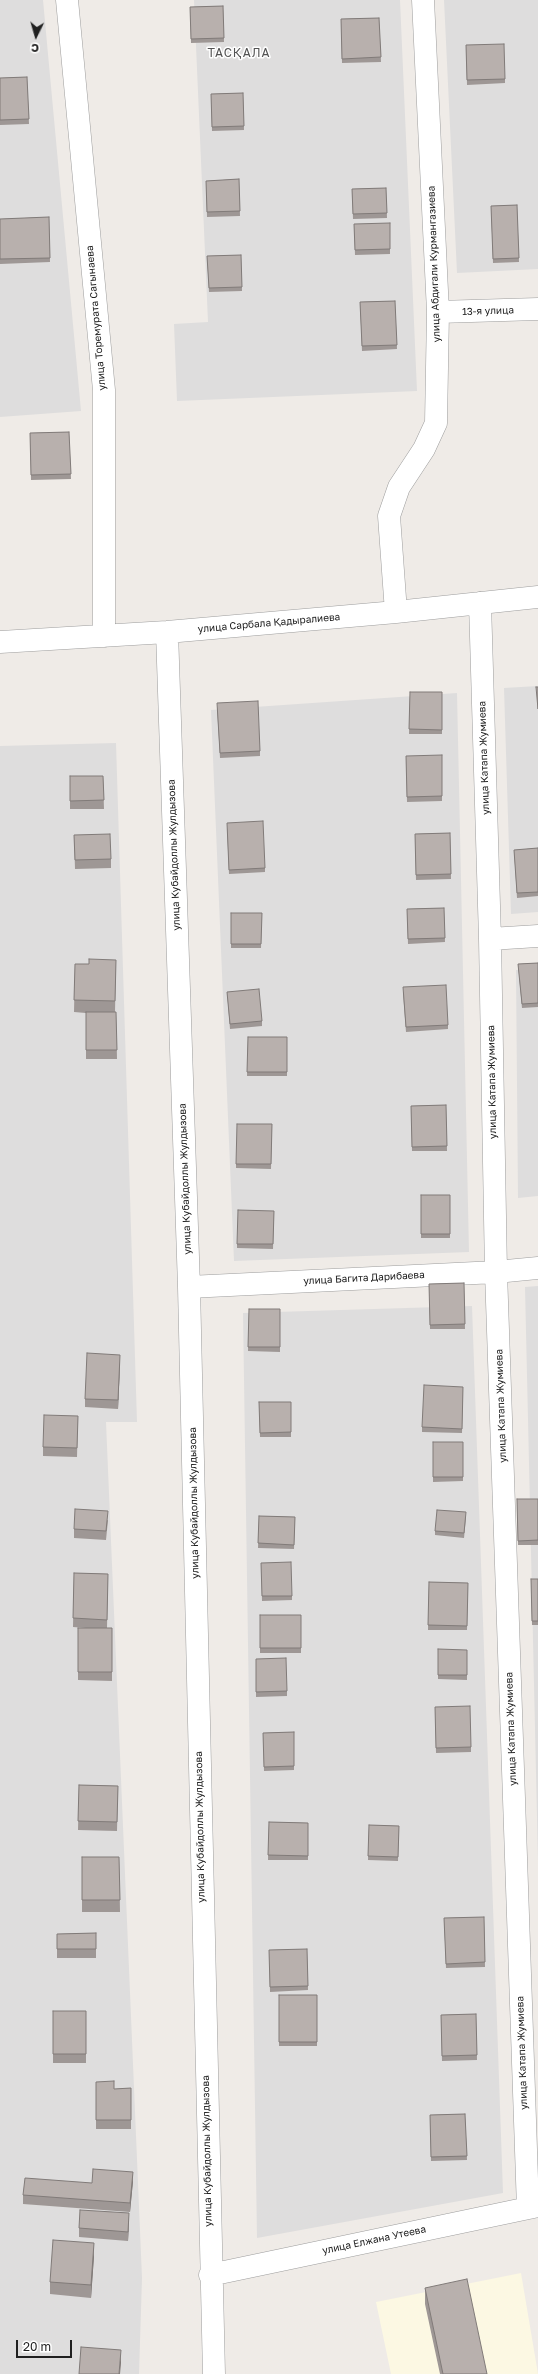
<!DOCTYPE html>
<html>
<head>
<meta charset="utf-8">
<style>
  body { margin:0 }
  #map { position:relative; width:538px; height:2374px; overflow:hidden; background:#efebe7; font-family:"Golos Text",sans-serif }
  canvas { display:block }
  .north { position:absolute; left:16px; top:16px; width:40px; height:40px; -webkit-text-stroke:3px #fff; paint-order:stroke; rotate:185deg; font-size:11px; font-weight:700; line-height:16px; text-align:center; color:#202020 }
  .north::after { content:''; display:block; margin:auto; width:14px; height:18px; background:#202020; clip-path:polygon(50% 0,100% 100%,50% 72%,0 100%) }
  .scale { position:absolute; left:16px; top:2340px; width:56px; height:18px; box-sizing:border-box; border:2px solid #202020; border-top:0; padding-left:5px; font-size:12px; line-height:14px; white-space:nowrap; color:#202020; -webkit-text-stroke:3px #fff; paint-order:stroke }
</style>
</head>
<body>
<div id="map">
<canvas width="538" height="2374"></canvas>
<div class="north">С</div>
<div class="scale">20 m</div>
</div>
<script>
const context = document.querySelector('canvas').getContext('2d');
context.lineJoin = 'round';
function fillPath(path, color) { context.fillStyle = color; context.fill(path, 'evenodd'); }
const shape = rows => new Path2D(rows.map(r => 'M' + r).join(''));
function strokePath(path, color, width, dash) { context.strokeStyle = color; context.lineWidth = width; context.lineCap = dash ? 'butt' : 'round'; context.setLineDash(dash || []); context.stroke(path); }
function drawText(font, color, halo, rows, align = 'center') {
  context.font = font + ' "Golos Text",sans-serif'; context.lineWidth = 3; context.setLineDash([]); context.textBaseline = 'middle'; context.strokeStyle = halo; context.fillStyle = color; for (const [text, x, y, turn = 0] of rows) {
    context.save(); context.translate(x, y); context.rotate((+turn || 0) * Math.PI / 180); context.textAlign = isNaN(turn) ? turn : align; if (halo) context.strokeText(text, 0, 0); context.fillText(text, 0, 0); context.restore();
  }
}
fillPath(shape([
  [0,0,43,0,81,411,0,417],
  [194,0,400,0,417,391,177,401,174,324,208,322],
  [444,0,538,0,538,269,457,273],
  [538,686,538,912,511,914,504,688],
  [457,693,469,1252,234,1261,211,710],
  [116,743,137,1422,106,1422,142,2278,139,2374,0,2374,0,746],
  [538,968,538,1196,518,1198,516,970],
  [538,1286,538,1861,525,1287],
  [472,1306,503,2193,257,2238,243,1313]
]), '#dedddd');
fillPath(shape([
  [521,2273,538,2374,391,2374,376,2302]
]), '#fcf8e3');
const minor = shape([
  [67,0,104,390,104,636],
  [438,312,538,309],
  [480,603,490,939,496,1272,528,2208],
  [396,612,389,516,399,487,424,449,436,423,438,312,423,0],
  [167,632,189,1287,214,2374],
  [0,642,167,632,396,612,538,597],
  [490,939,538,936],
  [189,1287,496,1272,538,1268],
  [210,2275,538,2206]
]);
strokePath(minor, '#9d9d9d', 23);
strokePath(minor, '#fff', 22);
fillPath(shape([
  [223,6,224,42,191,43,190,7],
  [379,18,381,62,342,63,341,19],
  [466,45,505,79,505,83,467,85],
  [27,77,29,124,0,125,0,78],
  [243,93,244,130,212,131,211,94],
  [239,179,240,216,207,217,206,181],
  [386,188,387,218,353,219,352,189],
  [517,205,519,262,493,263,491,206],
  [49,217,50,262,0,264,0,219],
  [354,224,390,249,390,254,355,255],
  [241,255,242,291,209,292,207,256],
  [395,301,397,349,362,351,360,302],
  [69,432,71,479,31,480,30,433],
  [410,692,442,692,442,734,409,734],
  [217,707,260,751,260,756,220,758],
  [406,756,442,796,442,801,407,802],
  [70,776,103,776,104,809,70,809],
  [227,828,265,868,265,872,229,874],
  [450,833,451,879,416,880,415,834],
  [74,835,111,859,111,868,75,869],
  [538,848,538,896,517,898,514,850],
  [444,908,445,942,408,944,407,909],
  [231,913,262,913,261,948,231,948],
  [116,960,115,1012,116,1012,117,1059,86,1059,86,1013,74,1012,75,964,89,964],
  [538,963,538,1007,522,1008,518,964],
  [227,992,262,1021,262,1026,230,1029],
  [403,992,448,1025,448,1029,406,1032],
  [248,1037,287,1037,287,1076,247,1076],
  [446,1105,447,1151,412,1151,411,1106],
  [272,1124,271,1169,236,1168,236,1164],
  [421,1195,450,1195,450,1238,421,1238],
  [274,1211,273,1249,237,1248,237,1244],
  [464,1283,465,1329,430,1329,429,1284],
  [249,1309,280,1309,280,1352,248,1351],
  [120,1364,118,1409,85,1407,85,1399],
  [463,1387,462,1433,422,1432,422,1427],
  [259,1402,291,1402,291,1437,260,1437],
  [78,1416,77,1457,43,1456,43,1447],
  [433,1442,463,1442,463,1481,433,1482],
  [517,1499,538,1499,538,1545,518,1545],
  [259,1516,295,1517,294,1549,258,1548],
  [466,1517,464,1538,435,1535,435,1531],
  [108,1520,106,1540,74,1538,74,1529],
  [261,1563,292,1596,292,1600,262,1601],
  [74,1573,108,1574,107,1628,112,1628,112,1681,78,1680,78,1628,86,1628,73,1627],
  [531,1579,538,1579,538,1625,532,1625],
  [429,1582,468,1583,467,1630,428,1630],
  [260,1615,301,1615,301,1653,260,1653],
  [467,1650,467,1680,438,1679,438,1675],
  [256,1659,287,1691,287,1696,256,1697],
  [435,1707,471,1747,471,1752,436,1753],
  [294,1732,294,1770,264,1771,263,1733],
  [79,1785,118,1786,117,1831,78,1830],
  [269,1822,308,1823,308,1860,268,1860],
  [369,1825,399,1826,398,1861,368,1860],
  [82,1857,119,1857,120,1912,82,1912],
  [484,1917,485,1967,446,1968,444,1918],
  [96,1933,96,1958,57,1958,57,1934],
  [307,1949,308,1990,270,1992,269,1950],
  [279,1995,317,1995,317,2046,279,2046],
  [53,2011,86,2011,86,2063,53,2063],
  [476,2014,477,2060,442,2061,441,2015],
  [96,2082,114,2089,131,2088,131,2129,96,2129],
  [465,2114,467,2160,431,2161,430,2115],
  [133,2181,130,2212,23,2204,23,2195,92,2183],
  [129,2222,128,2241,79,2237,79,2228],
  [94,2256,91,2298,50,2294,50,2282],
  [425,2288,487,2374,440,2374,425,2304]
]), '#9e9795');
fillPath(shape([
  [120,1355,120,1364,118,1409,118,1400],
  [133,2172,133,2181,130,2212,130,2203],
  [129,2213,129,2222,128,2241,128,2232],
  [94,2243,94,2256,91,2298,91,2285],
  [121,2350,121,2363,120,2374,119,2374]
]), '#817b79');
const building = shape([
  [223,6,224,38,191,39,190,7,223,6],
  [379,18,381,57,342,59,341,19,379,18],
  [504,44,505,79,467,80,466,45,504,44],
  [27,77,29,119,0,120,0,78,27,77],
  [243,93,244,126,212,127,211,94,243,93],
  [239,179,240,211,207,212,206,181,239,179],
  [386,188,387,213,353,214,352,189,386,188],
  [517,205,519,258,493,259,491,206,517,205],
  [49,217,50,258,0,259,0,219,49,217],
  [390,223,390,249,355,250,354,224,390,223],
  [241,255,242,287,209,288,207,256,241,255],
  [395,301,397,345,362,346,360,302,395,301],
  [69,432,71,474,31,475,30,433,69,432],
  [536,687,538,687,538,709,536,687],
  [410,692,442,692,442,730,409,729,410,692],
  [258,701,260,751,220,753,217,703,258,701],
  [442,755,442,796,407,797,406,756,442,755],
  [70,776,103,776,104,800,70,801,70,776],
  [263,821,265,868,229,870,227,823,263,821],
  [450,833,451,874,416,875,415,834,450,833],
  [110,834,111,859,75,860,74,835,110,834],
  [538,848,538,892,517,893,514,850,538,848],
  [444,908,445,938,408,939,407,909,444,908],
  [231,913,262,913,261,944,231,944,231,913],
  [89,959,116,960,115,1001,74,1000,75,964,89,964,89,959],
  [538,963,538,1003,522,1004,518,964,538,963],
  [446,985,448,1025,406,1027,403,987,446,985],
  [259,989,262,1021,230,1024,227,992,259,989],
  [86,1012,116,1012,117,1050,86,1050,86,1012],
  [248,1037,287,1037,287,1072,247,1072,248,1037],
  [446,1105,447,1146,412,1147,411,1106,446,1105],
  [237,1124,272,1124,271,1164,236,1164,237,1124],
  [421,1195,450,1195,450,1234,421,1234,421,1195],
  [238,1210,274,1211,273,1244,237,1244,238,1210],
  [464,1283,465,1324,430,1325,429,1284,464,1283],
  [249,1309,280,1309,280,1347,248,1347,249,1309],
  [87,1353,120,1355,118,1400,85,1399,87,1353],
  [424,1385,463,1387,462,1429,422,1427,424,1385],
  [259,1402,291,1402,291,1432,260,1433,259,1402],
  [44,1415,78,1416,77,1448,43,1447,44,1415],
  [433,1442,463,1442,463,1477,433,1477,433,1442],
  [517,1499,538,1499,538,1540,518,1541,517,1499],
  [75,1509,108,1511,106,1531,74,1529,75,1509],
  [437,1510,466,1512,464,1533,435,1531,437,1510],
  [259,1516,295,1517,294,1545,258,1543,259,1516],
  [291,1562,292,1596,262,1596,261,1563,291,1562],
  [74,1573,108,1574,107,1620,73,1618,74,1573],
  [531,1579,538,1579,538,1621,532,1621,531,1579],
  [429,1582,468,1583,467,1626,428,1625,429,1582],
  [260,1615,301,1615,301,1648,260,1648,260,1615],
  [78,1628,112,1628,112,1672,78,1672,78,1628],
  [438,1649,467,1650,467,1675,438,1675,438,1649],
  [286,1658,287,1691,256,1692,256,1659,286,1658],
  [470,1706,471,1747,436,1748,435,1707,470,1706],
  [294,1732,294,1766,264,1767,263,1733,294,1732],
  [79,1785,118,1786,117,1822,78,1821,79,1785],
  [269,1822,308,1823,308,1856,268,1855,269,1822],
  [369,1825,399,1826,398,1857,368,1856,369,1825],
  [82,1857,119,1857,120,1900,82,1900,82,1857],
  [484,1917,485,1962,446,1964,444,1918,484,1917],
  [96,1933,96,1949,57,1949,57,1934,96,1933],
  [307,1949,308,1986,270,1987,269,1950,307,1949],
  [279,1995,317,1995,317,2042,279,2042,279,1995],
  [53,2011,86,2011,86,2054,53,2054,53,2011],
  [476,2014,477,2055,442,2056,441,2015,476,2014],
  [114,2081,114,2089,131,2088,131,2120,96,2120,96,2082,114,2081],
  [465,2114,467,2156,431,2157,430,2115,465,2114],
  [93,2169,133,2172,130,2203,23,2195,25,2178,92,2183,93,2169],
  [80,2210,129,2213,128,2232,79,2228,80,2210],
  [53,2240,94,2243,91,2285,50,2282,53,2240],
  [467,2279,487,2374,443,2374,425,2288,467,2279],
  [81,2347,121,2350,119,2374,79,2374,81,2347]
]);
fillPath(building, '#b8b0ad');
strokePath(building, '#817b79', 1);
drawText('10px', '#202020', '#fff', [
  ["улица Абдигали Курмангазиева",434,264,-92],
  ["13-я улица",488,311,-2],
  ["улица Торемурата Сагынаева",96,318,-95],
  ["улица Сарбала Қадыралиева",269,623,-5],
  ["улица Катапа Жумиева",484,758,-92],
  ["улица Кубайдоллы Жулдызова",174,855,-92],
  ["улица Катапа Жумиева",492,1082,-91],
  ["улица Кубайдоллы Жулдызова",185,1179,-92],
  ["улица Багита Дарибаева",364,1278,-3],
  ["улица Катапа Жумиева",501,1406,-92],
  ["улица Кубайдоллы Жулдызова",194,1503,-91],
  ["улица Катапа Жумиева",511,1729,-92],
  ["улица Кубайдоллы Жулдызова",200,1827,-91],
  ["улица Катапа Жумиева",522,2053,-92],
  ["улица Кубайдоллы Жулдызова",207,2151,-91],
  ["улица Елжана Утеева",374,2240,-12]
]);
context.letterSpacing = '1px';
drawText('12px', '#535353', '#fff', [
  ["ТАСҚАЛА",239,53]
]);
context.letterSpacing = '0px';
</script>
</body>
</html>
